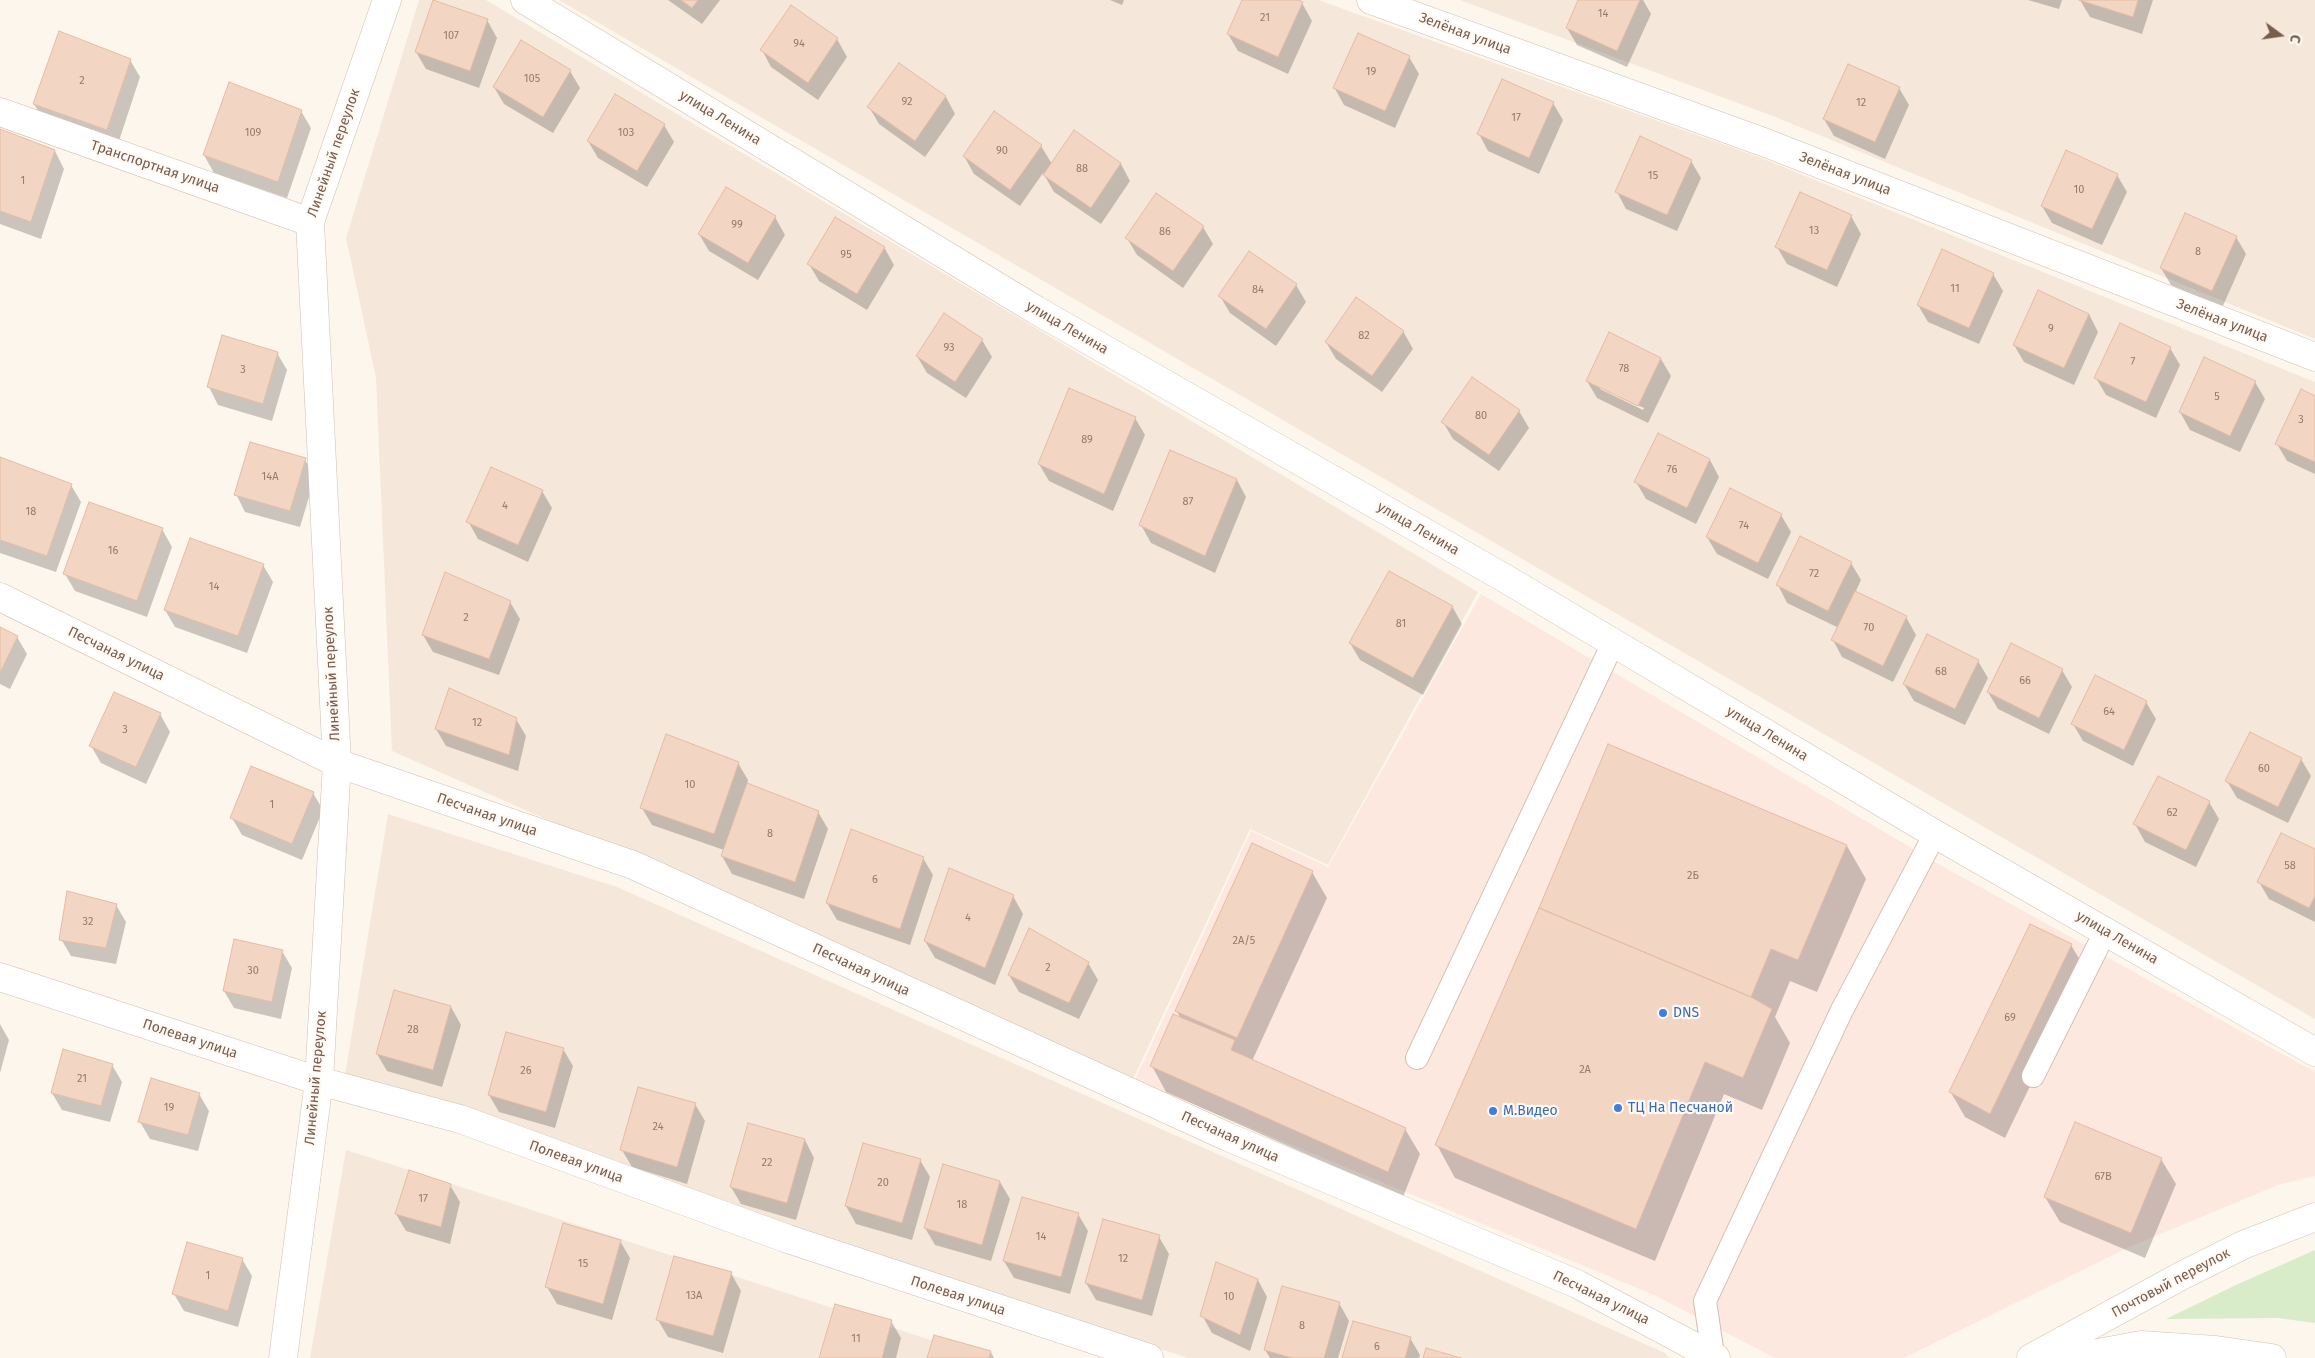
<!DOCTYPE html>
<html>
<head>
<meta charset="utf-8">
<style>
  body { margin:0 }
  #map { position:relative; width:2315px; height:1358px; overflow:hidden; background:#fdf6ec; font-family:"Fira Sans",sans-serif }
  canvas { display:block }
  .north { position:absolute; left:2255px; top:10px; width:50px; height:50px; -webkit-text-stroke:4px #fffaf3; paint-order:stroke; rotate:104deg; font-size:14px; font-weight:700; line-height:20px; text-align:center; color:#7a5c4d }
  .north::after { content:''; display:block; margin:auto; width:18px; height:22px; background:#7a5c4d; clip-path:polygon(50% 0,100% 100%,50% 72%,0 100%) }
</style>
</head>
<body>
<div id="map">
<canvas width="2315" height="1358"></canvas>
<div class="north">С</div>
</div>
<script>
const context = document.querySelector('canvas').getContext('2d');
context.lineJoin = 'round';
function fillPath(path, color) { context.fillStyle = color; context.fill(path, 'evenodd'); }
const shape = rows => new Path2D(rows.map(r => 'M' + r).join(''));
function strokePath(path, color, width, dash) { context.strokeStyle = color; context.lineWidth = width; context.lineCap = dash ? 'butt' : 'round'; context.setLineDash(dash || []); context.stroke(path); }
function drawText(font, color, halo, rows, align = 'center') {
  context.font = font + ' "Fira Sans",sans-serif'; context.lineWidth = 4.5; context.setLineDash([]); context.textBaseline = 'middle'; context.strokeStyle = halo; context.fillStyle = color; for (const [text, x, y, turn = 0] of rows) {
    context.save(); context.translate(x, y); context.rotate((+turn || 0) * Math.PI / 180); context.textAlign = isNaN(turn) ? turn : align; if (halo) context.strokeText(text, 0, 0); context.fillText(text, 0, 0); context.restore();
  }
}
fillPath(shape([
  [419,0,486,0,1478,592,1328,865,1250,829,1133,1079,392,751,376,378,346,238],
  [559,0,1318,0,1756,156,2315,382,2315,1019],
  [1460,0,2315,0,2315,339,1773,116],
  [388,814,617,887,1665,1353,1669,1358,1188,1358,344,1081],
  [346,1150,409,1170,986,1358,310,1358]
]), '#f5e8da');
fillPath(shape([
  [1481,594,1942,866,2315,1072,2315,1176,2278,1185,2127,1248,1904,1358,1775,1358,1654,1295,1135,1080,1251,831,1328,867]
]), '#fde8e0');
fillPath(shape([
  [2315,1250,2315,1323,2278,1318,2166,1319,2236,1285]
]), '#d8ecc9');
fillPath(shape([
  [668,0,720,0,702,24],
  [1110,0,1124,0,1122,5],
  [1243,0,1295,0,1302,3,1312,21,1288,74,1238,51,1228,34],
  [1579,0,1643,0,1651,14,1627,67,1577,45,1567,28],
  [2028,0,2062,0,2059,9],
  [2080,0,2153,0,2142,34,2090,17],
  [791,7,837,39,847,57,818,100,771,67,762,50],
  [487,20,497,38,479,88,426,69,416,52],
  [1409,57,1419,74,1395,128,1344,105,1334,87],
  [130,60,140,77,117,147,44,121,34,104],
  [899,64,946,97,955,114,925,157,879,124,869,107],
  [570,71,580,88,553,133,504,104,494,87],
  [1899,88,1909,105,1885,159,1834,136,1824,119],
  [1553,103,1563,120,1539,174,1488,151,1479,134],
  [301,111,311,128,287,198,214,173,204,155],
  [664,125,674,142,647,187,598,158,588,141],
  [0,131,55,151,64,169,41,239,0,224],
  [1074,132,1121,164,1130,181,1101,224,1054,192,1043,173,1020,206,974,174,964,156,1041,146,1052,164],
  [1691,161,1701,178,1677,231,1626,209,1617,192],
  [2117,175,2127,192,2102,245,2052,223,2042,206],
  [1851,216,1861,234,1837,287,1787,264,1777,247],
  [775,217,785,235,758,280,709,251,699,234],
  [1203,227,1213,244,1183,288,1137,255,1127,238],
  [2236,237,2246,254,2222,308,2171,285,2161,268],
  [884,247,894,265,867,310,819,281,809,264],
  [1993,274,2003,291,1979,344,1928,322,1918,305],
  [1296,285,1306,302,1276,346,1230,313,1220,296],
  [2089,314,2098,332,2074,385,2024,362,2014,345],
  [1403,331,1413,349,1382,392,1336,359,1326,342],
  [982,340,992,357,966,398,927,373,917,356],
  [2170,348,2180,365,2156,418,2106,395,2096,378],
  [277,353,287,370,272,421,218,405,209,387],
  [1661,359,1671,376,1648,423,1597,398,1587,381],
  [1600,387,1644,408,1643,410,1600,389],
  [2255,382,2265,399,2240,452,2190,430,2180,412],
  [2315,397,2315,474,2287,461,2277,444],
  [1519,411,1529,428,1499,471,1453,439,1443,422],
  [1135,418,1145,435,1113,511,1049,481,1039,464],
  [0,458,71,485,81,502,56,572,0,553],
  [305,460,315,477,300,527,245,512,236,494],
  [1710,460,1719,477,1696,524,1646,499,1636,482],
  [1237,480,1246,497,1215,573,1151,543,1141,525],
  [542,491,552,508,528,562,478,539,468,521],
  [1781,515,1791,532,1768,579,1717,554,1707,537],
  [162,529,172,547,147,617,75,591,65,574],
  [1851,563,1861,580,1855,593,1906,617,1916,635,1893,682,1842,657,1833,640,1839,628,1787,603,1778,585],
  [263,565,273,582,247,653,175,627,165,610],
  [510,602,520,619,499,675,433,652,423,635],
  [1452,606,1462,624,1423,695,1360,660,1350,643],
  [0,629,17,637,27,654,10,689,0,684],
  [1978,661,1988,678,1965,725,1914,701,1904,684],
  [2062,670,2072,687,2049,734,1998,709,1988,692],
  [114,693,160,714,170,732,146,784,101,763,91,746],
  [2146,702,2156,719,2133,766,2083,741,2073,724],
  [516,719,526,736,518,771,446,746,436,729],
  [1609,745,1847,846,1866,879,1817,992,1790,981,1775,1017,1790,1043,1762,1110,1724,1094,1655,1261,1455,1178,1437,1145],
  [2301,759,2311,776,2288,823,2237,798,2227,781],
  [738,763,748,780,747,784,818,812,828,829,804,899,732,874,722,856,724,850,652,825,642,808],
  [313,793,323,810,302,860,242,835,232,818],
  [2209,802,2219,819,2196,867,2145,842,2135,824],
  [2315,851,2315,922,2269,899,2259,882],
  [923,858,933,875,910,945,837,920,827,903],
  [1312,872,1327,898,1252,1061,1405,1129,1420,1154,1403,1197,1166,1092,1152,1066,1181,1019,1176,1010],
  [1013,896,1023,914,995,985,935,958,925,941],
  [116,905,126,922,116,964,71,956,61,939],
  [2071,945,2086,970,2005,1138,1965,1117,1950,1091],
  [282,951,292,968,281,1019,234,1008,224,991],
  [1088,963,1098,980,1079,1019,1019,992,1009,975],
  [395,992,451,1007,461,1025,442,1087,387,1071,377,1054],
  [0,1024,9,1040,0,1073],
  [563,1049,573,1066,555,1128,499,1112,489,1095],
  [112,1065,122,1082,110,1122,62,1110,52,1093],
  [199,1094,209,1111,198,1151,150,1139,140,1122],
  [695,1104,705,1121,687,1184,632,1167,622,1150],
  [805,1140,814,1158,796,1220,741,1204,731,1187],
  [2161,1159,2176,1184,2145,1258,2060,1222,2045,1197],
  [920,1160,930,1177,912,1240,856,1224,846,1206],
  [1000,1182,1010,1199,991,1261,935,1245,925,1228],
  [450,1185,460,1202,450,1244,406,1231,396,1214],
  [1078,1214,1088,1231,1070,1294,1014,1278,1004,1261],
  [1159,1237,1169,1254,1152,1316,1096,1300,1086,1283],
  [620,1241,630,1258,612,1320,557,1304,547,1287],
  [242,1259,252,1276,238,1327,184,1311,174,1294],
  [731,1273,741,1291,723,1353,668,1337,658,1320],
  [1258,1280,1267,1297,1250,1351,1212,1333,1202,1315],
  [1339,1303,1349,1321,1338,1358,1270,1358,1265,1350],
  [891,1321,901,1338,896,1358,821,1358],
  [1410,1338,1420,1355,1419,1358,1344,1358],
  [991,1352,994,1358,928,1358]
]), '#0003');
const building = shape([
  [433,0,488,19,470,71,415,52,433,0],
  [681,0,698,0,692,8,681,0],
  [1242,0,1298,0,1303,2,1278,57,1227,34,1242,0],
  [1578,0,1640,0,1617,51,1566,28,1578,0],
  [2079,0,2138,0,2133,17,2079,0],
  [791,5,838,38,808,83,760,50,791,5],
  [59,31,131,59,107,130,33,104,59,31],
  [1358,33,1410,56,1385,111,1333,88,1358,33],
  [521,40,571,70,543,117,493,87,521,40],
  [899,63,946,96,915,141,867,107,899,63],
  [1848,64,1900,87,1875,142,1823,119,1848,64],
  [1502,79,1554,102,1529,158,1477,134,1502,79],
  [229,82,302,110,278,182,203,155,229,82],
  [615,94,665,124,637,171,587,141,615,94],
  [994,111,1042,145,1010,190,963,156,994,111],
  [0,129,55,150,31,222,0,211,0,129],
  [1074,130,1121,163,1091,208,1043,175,1074,130],
  [1640,136,1692,160,1667,215,1615,192,1640,136],
  [2066,150,2118,174,2092,229,2041,206,2066,150],
  [726,187,776,216,748,263,698,234,726,187],
  [1800,192,1852,215,1827,270,1775,247,1800,192],
  [1156,193,1204,226,1173,271,1125,238,1156,193],
  [2185,213,2237,236,2212,291,2160,268,2185,213],
  [835,217,885,247,857,294,807,264,835,217],
  [1942,249,1994,273,1969,328,1917,305,1942,249],
  [1249,251,1297,284,1266,329,1218,296,1249,251],
  [2038,290,2089,314,2064,368,2013,345,2038,290],
  [1356,297,1404,331,1372,376,1325,342,1356,297],
  [944,313,983,339,955,382,916,356,944,313],
  [2120,323,2171,347,2146,402,2094,378,2120,323],
  [1609,332,1661,358,1638,406,1586,381,1609,332],
  [222,335,278,352,263,404,207,387,222,335],
  [2204,357,2256,381,2230,436,2179,412,2204,357],
  [1472,377,1520,410,1489,455,1441,422,1472,377],
  [1069,388,1136,417,1104,494,1038,464,1069,388],
  [2301,389,2315,396,2315,462,2275,444,2301,389],
  [1658,433,1710,459,1687,508,1634,482,1658,433],
  [250,442,306,458,290,511,234,495,250,442],
  [1170,450,1237,479,1205,556,1139,525,1170,450],
  [0,457,72,484,47,556,0,540,0,457],
  [491,467,543,490,518,545,466,522,491,467],
  [1730,488,1782,514,1758,563,1706,537,1730,488],
  [89,502,163,528,137,601,63,574,89,502],
  [1800,536,1852,562,1828,611,1776,585,1800,536],
  [190,538,264,564,238,636,164,610,190,538],
  [1389,571,1453,606,1413,678,1349,643,1389,571],
  [445,572,511,601,489,659,422,635,445,572],
  [1855,591,1907,616,1883,666,1831,640,1855,591],
  [0,627,18,636,0,673,0,627],
  [1927,634,1979,660,1955,709,1903,684,1927,634],
  [2011,643,2063,669,2039,718,1987,692,2011,643],
  [2095,675,2147,701,2124,750,2071,724,2095,675],
  [449,688,517,718,509,755,435,729,449,688],
  [114,692,161,713,136,767,89,746,114,692],
  [2250,732,2302,758,2278,807,2225,781,2250,732],
  [666,734,739,762,714,834,640,808,666,734],
  [1608,744,1847,845,1798,960,1771,949,1751,997,1539,908,1608,744],
  [251,766,314,792,292,844,230,818,251,766],
  [2158,776,2210,801,2186,850,2133,824,2158,776],
  [747,783,819,811,795,882,721,856,747,783],
  [851,829,924,857,900,929,826,903,851,829],
  [2281,833,2315,849,2315,896,2309,908,2257,882,2281,833],
  [1252,843,1313,871,1237,1038,1175,1011,1252,843],
  [949,868,1014,895,985,968,924,941,949,868],
  [67,891,117,904,106,948,59,940,67,891],
  [1539,908,1751,997,1772,1009,1743,1078,1705,1062,1636,1229,1435,1145,1539,908],
  [2030,924,2072,944,1990,1114,1949,1092,2030,924],
  [1029,928,1089,962,1069,1003,1008,975,1029,928],
  [234,939,283,950,272,1002,223,991,234,939],
  [394,990,451,1006,433,1070,376,1054,394,990],
  [1173,1014,1235,1040,1231,1050,1406,1128,1388,1172,1150,1066,1173,1014],
  [506,1032,564,1048,546,1112,488,1095,506,1032],
  [63,1049,113,1064,101,1106,51,1093,63,1049],
  [151,1078,200,1093,188,1135,138,1122,151,1078],
  [638,1087,696,1103,677,1167,620,1150,638,1087],
  [2075,1122,2162,1158,2131,1233,2044,1197,2075,1122],
  [748,1123,805,1139,787,1203,730,1187,748,1123],
  [863,1143,921,1159,902,1223,845,1206,863,1143],
  [943,1164,1000,1181,982,1245,924,1228,943,1164],
  [409,1170,451,1184,441,1227,395,1214,409,1170],
  [1022,1197,1079,1213,1061,1277,1003,1261,1022,1197],
  [1103,1219,1160,1235,1142,1300,1085,1283,1103,1219],
  [563,1223,621,1240,603,1304,545,1287,563,1223],
  [187,1242,243,1258,228,1311,172,1294,187,1242],
  [674,1256,732,1272,713,1336,656,1320,674,1256],
  [1216,1262,1258,1279,1240,1335,1200,1316,1216,1262],
  [1282,1286,1340,1302,1324,1358,1292,1358,1264,1350,1282,1286],
  [835,1304,892,1320,882,1358,819,1358,835,1304],
  [1353,1321,1411,1337,1405,1358,1342,1358,1353,1321],
  [934,1335,991,1351,989,1358,927,1358,934,1335],
  [1426,1348,1461,1358,1423,1358,1426,1348]
]);
fillPath(building, '#f3d5c3');
strokePath(building, '#e6bba3', 1);
const lane = shape([
  [1417,1058,1613,643],
  [2033,1076,2105,932],
  [1713,1355,1705,1301,1842,1010,1935,834]
]);
const street = shape([
  [525,0,1036,310,1506,579,1935,834,2315,1052],
  [1371,0,1766,143,2315,357],
  [0,112,310,222],
  [0,597,337,763,633,865,1228,1137,1577,1284,1716,1358],
  [0,977,319,1081,460,1119,788,1239,1149,1358],
  [283,1358,319,1081,337,763,310,222,387,0]
]);
const secondary = shape([
  [2031,1358,2183,1275,2243,1245,2315,1217],
  [2072,1358,2141,1345,2216,1350,2272,1358]
]);
strokePath(lane, '#d1beb0', 24);
strokePath(street, '#d1beb0', 29);
strokePath(secondary, '#d6c0b0', 29);
strokePath(lane, '#fff', 22);
strokePath(street, '#fff', 28);
strokePath(secondary, '#fff', 28);
for (const [x, y, r, color] of [
  [1663,1013,5,"#3f7fe0"],
  [1618,1108,5,"#3f7fe0"],
  [1493,1111,5,"#3f7fe0"]
]) { const dot = new Path2D(); dot.arc(x, y, r, 0, 2 * Math.PI); context.fillStyle = color; context.fill(dot); strokePath(dot, '#fffaf3', 2); }
drawText('11px', '#987a6a', null, [
  ["14",1603,14],
  ["21",1265,18],
  ["107",451,36],
  ["94",799,44],
  ["19",1371,72],
  ["105",532,79],
  ["2",82,81],
  ["92",907,102],
  ["12",1861,103],
  ["17",1516,118],
  ["109",253,133],
  ["103",626,133],
  ["90",1002,151],
  ["88",1082,169],
  ["15",1653,176],
  ["1",23,181],
  ["10",2079,190],
  ["99",737,225],
  ["13",1814,231],
  ["86",1165,232],
  ["8",2198,252],
  ["95",846,255],
  ["11",1955,289],
  ["84",1258,290],
  ["9",2051,329],
  ["82",1364,336],
  ["93",949,348],
  ["7",2133,362],
  ["78",1624,369],
  ["3",243,370],
  ["5",2217,397],
  ["80",1481,416],
  ["3",2301,420],
  ["89",1087,440],
  ["76",1672,470],
  ["14А",270,477],
  ["87",1188,502],
  ["4",505,506],
  ["18",31,512],
  ["74",1744,526],
  ["16",113,551],
  ["72",1814,574],
  ["14",214,587],
  ["2",466,618],
  ["81",1401,624],
  ["70",1869,628],
  ["68",1941,672],
  ["66",2025,681],
  ["64",2109,712],
  ["12",477,723],
  ["3",125,730],
  ["60",2264,769],
  ["10",690,785],
  ["1",272,805],
  ["62",2172,813],
  ["8",770,834],
  ["58",2290,866],
  ["2Б",1693,876],
  ["6",875,880],
  ["4",968,918],
  ["32",88,922],
  ["2А/5",1244,941],
  ["2",1048,968],
  ["30",253,971],
  ["69",2010,1018],
  ["28",413,1030],
  ["2А",1585,1070],
  ["26",526,1071],
  ["21",82,1079],
  ["19",169,1108],
  ["24",658,1127],
  ["22",767,1163],
  ["67В",2103,1177],
  ["20",883,1183],
  ["17",423,1199],
  ["18",962,1205],
  ["14",1041,1237],
  ["12",1123,1259],
  ["15",583,1264],
  ["1",208,1276],
  ["13А",694,1296],
  ["10",1229,1297],
  ["8",1302,1326],
  ["11",856,1339],
  ["6",1377,1347]
]);
drawText('14px', '#7a5c4d', '#fffaf3', [
  ["Зелёная улица",1465,34,20],
  ["улица Ленина",720,118,31],
  ["Линейный переулок",334,153,-71],
  ["Транспортная улица",155,167,19],
  ["Зелёная улица",1845,174,21],
  ["Зелёная улица",2222,321,21],
  ["улица Ленина",1067,328,30],
  ["улица Ленина",1418,529,30],
  ["Песчаная улица",116,654,26],
  ["Линейный переулок",332,674,-93],
  ["улица Ленина",1767,734,31],
  ["Песчаная улица",487,815,19],
  ["улица Ленина",2117,938,30],
  ["Песчаная улица",861,970,25],
  ["Полевая улица",190,1039,18],
  ["Линейный переулок",316,1078,-85],
  ["Песчаная улица",1230,1137,24],
  ["Полевая улица",576,1162,20],
  ["Почтовый переулок",2171,1283,-28],
  ["Полевая улица",958,1296,18],
  ["Песчаная улица",1601,1298,26]
]);
drawText('14px', '#366cbe', '#fffaf3', [
  ["DNS",1673,1013],
  ["ТЦ На Песчаной",1628,1108],
  ["М.Видео",1503,1111]
], 'left');
</script>
</body>
</html>
